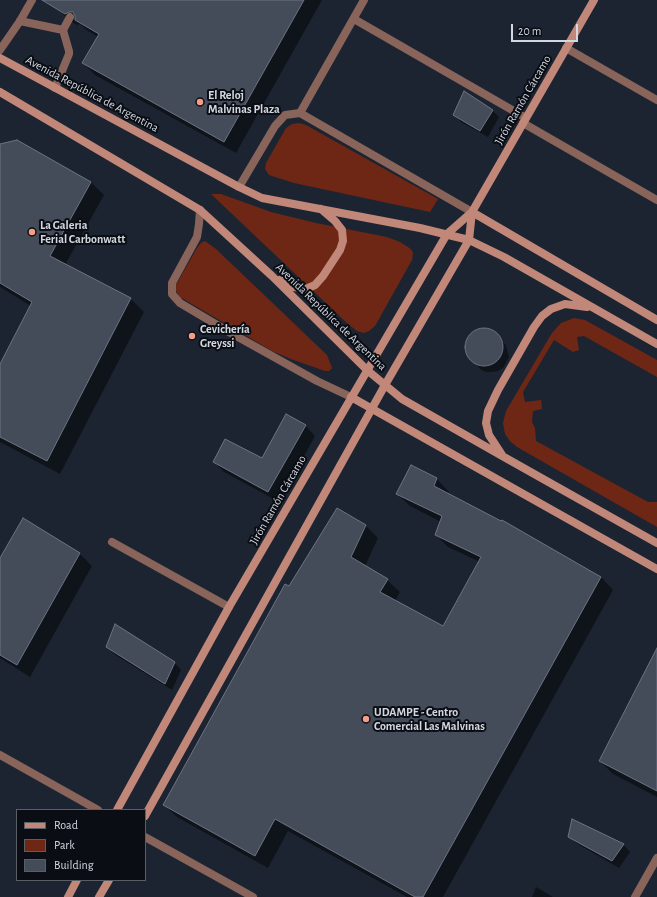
<!DOCTYPE html>
<html>
<head>
<meta charset="utf-8">
<style>
  body { margin:0 }
  #map { position:relative; width:657px; height:897px; overflow:hidden; background:#1d2431; font-family:"Alegreya Sans",sans-serif }
  canvas { display:block }
  .legend { position:absolute; left:16px; top:809px; width:130px; height:72px; box-sizing:border-box; background:#0a0d13; border:1px solid #5a5e65; margin:0; padding:5px 7px; list-style:none; font-size:12px; color:#d2d7e0 }
  .legend li { display:flex; align-items:center; gap:8px; height:20px }
  .legend b { width:20px; border:1px solid #5a5e65 }
  .scale { position:absolute; left:511px; top:24px; width:67px; height:18px; box-sizing:border-box; border:2px solid #d2d7e0; border-top:0; padding-left:5px; font-size:12px; line-height:14px; white-space:nowrap; color:#d2d7e0; -webkit-text-stroke:3px #0a0d13; paint-order:stroke }
</style>
</head>
<body>
<div id="map">
<canvas width="657" height="897"></canvas>
<ul class="legend">
<li><b style="height:5px;background:#c18879"></b>Road</li>
<li><b style="height:11px;background:#6f2715"></b>Park</li>
<li><b style="height:11px;background:#444c5a"></b>Building</li>
</ul>
<div class="scale">20 m</div>
</div>
<script>
const context = document.querySelector('canvas').getContext('2d');
context.lineJoin = 'round';
function fillPath(path, color) { context.fillStyle = color; context.fill(path, 'evenodd'); }
const shape = rows => new Path2D(rows.map(r => 'M' + r).join(''));
function strokePath(path, color, width, dash) { context.strokeStyle = color; context.lineWidth = width; context.lineCap = dash ? 'butt' : 'round'; context.setLineDash(dash || []); context.stroke(path); }
function drawText(font, color, halo, rows, align = 'center') {
  context.font = font + ' "Alegreya Sans",sans-serif'; context.lineWidth = 4; context.setLineDash([]); context.textBaseline = 'middle'; context.strokeStyle = halo; context.fillStyle = color; for (const [text, x, y, turn = 0] of rows) {
    context.save(); context.translate(x, y); context.rotate((+turn || 0) * Math.PI / 180); context.textAlign = isNaN(turn) ? turn : align; if (halo) context.strokeText(text, 0, 0); context.fillText(text, 0, 0); context.restore();
  }
}
fillPath(shape([
  [299,123,306,125,438,199,430,212,294,183,269,175,265,169,266,163,286,128,292,124],
  [211,194,221,194,271,212,316,223,387,237,400,242,411,249,413,253,412,260,375,326,369,331,364,333,357,331,348,324],
  [205,241,216,249,327,355,332,368,329,371,325,371,291,359,272,351,180,297,176,291,176,285,197,248,201,243],
  [574,318,585,320,657,360,657,377,584,336,577,337,579,350,573,352,554,340,523,392,525,402,541,400,542,409,533,411,532,422,535,428,536,441,648,502,657,502,657,489,657,527,517,447,510,441,505,434,503,423,506,411,552,333,561,323]
]), '#6f2715');
fillPath(shape([
  [63,0,322,0,236,153,95,75,83,63,98,37,88,31,80,24,77,25,69,20,58,9],
  [492,110,499,117,488,137,461,122,455,115],
  [0,145,91,182,104,195,65,265,131,299,144,312,60,474,0,442,0,366,31,306,0,287],
  [484,329,494,333,506,345,509,357,503,368,498,371,492,372,486,372,480,369,467,352,466,347,469,337,478,330],
  [305,425,315,436,279,502,224,472,214,462,262,460],
  [411,466,437,479,449,492,448,494,601,577,613,590,443,897,407,897,288,831,268,868,177,817,164,805,290,588,337,509,366,526,378,538,365,566,387,580,400,592,395,601,444,628,480,562,448,547,436,535,441,522,410,506,397,494],
  [79,553,92,566,30,677,0,658,0,560],
  [107,647,175,663,181,670,172,690,114,654],
  [657,650,657,797,613,774,600,761],
  [573,820,624,845,630,852,619,868,576,843,569,836],
  [536,887,553,897,532,897]
]), '#0007');
const building = shape([
  [42,0,304,0,224,142,82,63,99,34,75,20,75,16,73,12,69,12,65,14,42,0],
  [464,91,493,110,480,131,453,115,464,91],
  [17,140,91,182,50,256,131,298,47,461,0,437,0,364,32,302,0,283,0,144,17,140],
  '465 347a19 19 0 1 1 38 0a19 19 0 1 1-38 0Z',
  [286,414,306,425,268,492,213,462,225,439,262,458,286,414],
  [411,465,437,478,434,486,501,521,502,520,601,577,423,897,415,897,275,819,255,856,163,805,285,584,289,586,337,508,366,525,351,557,388,579,380,592,443,626,481,557,435,535,442,516,396,494,411,465],
  [23,518,80,553,17,665,0,655,0,558,23,518],
  [115,624,175,662,165,684,106,647,115,624],
  [657,648,657,791,599,761,657,648],
  [572,819,624,844,612,861,568,837,572,819]
]);
fillPath(building, '#444c5a');
strokePath(building, '#6c7484', 1);
strokePath(shape([
  [354,19,526,118],
  [20,21,63,30],
  [566,48,657,100],
  [55,88,69,54,69,51,63,30,70,17],
  [300,113,364,0],
  [523,123,657,200],
  [112,542,229,607]
]), '#88645b', 8);
strokePath(shape([
  [0,50,20,21,32,0],
  [239,187,275,126,285,115,300,113,472,212],
  [200,210,199,224,197,237,172,283,172,294,180,303,229,332,317,381,351,397],
  [0,755,98,810],
  [145,837,253,897],
  [635,897,657,858]
]), '#88645b', 8);
strokePath(shape([
  [0,58,239,187,262,198,420,228,469,240,504,257,657,344],
  [0,92,200,210,272,276,367,370,402,399,504,457,657,543],
  [472,212,657,320],
  [280,280,294,287,306,289,315,285,323,276,340,250,343,241,342,230,335,221,321,209],
  [351,397,657,569],
  [502,455,489,435,486,423,488,411,498,390,534,327,542,316,551,309,565,304,587,307],
  [117,810,229,607,447,234,472,212,594,0],
  [145,816,385,385,469,240,472,212],
  [68,897,77,880],
  [99,897,109,880]
]), '#c18879', 8);
for (const [x, y, r, color] of [
  [200,102,4,"#f49e88"],
  [32,232,4,"#f49e88"],
  [192,336,4,"#f49e88"],
  [366,719,4,"#f49e88"]
]) { const dot = new Path2D(); dot.arc(x, y, r, 0, 2 * Math.PI); context.fillStyle = color; context.fill(dot); strokePath(dot, '#0a0d13', 1.5); }
drawText('12px', '#d2d7e0', '#0a0d13', [
  ["Avenida República de Argentina",92,94,28],
  ["Jirón Ramón Cárcamo",523,100,-60],
  ["Avenida República de Argentina",331,317,44],
  ["Jirón Ramón Cárcamo",278,500,-60]
]);
drawText('bold 12px', '#d2d7e0', '#0a0d13', [
  ["El Reloj",208,95],
  ["Malvinas Plaza",208,109],
  ["La Galeria",40,225],
  ["Ferial Carbonwatt",40,239],
  ["Cevichería",200,329],
  ["Greyssi",200,343],
  ["UDAMPE - Centro",374,712],
  ["Comercial Las Malvinas",374,726]
], 'left');
</script>
</body>
</html>
